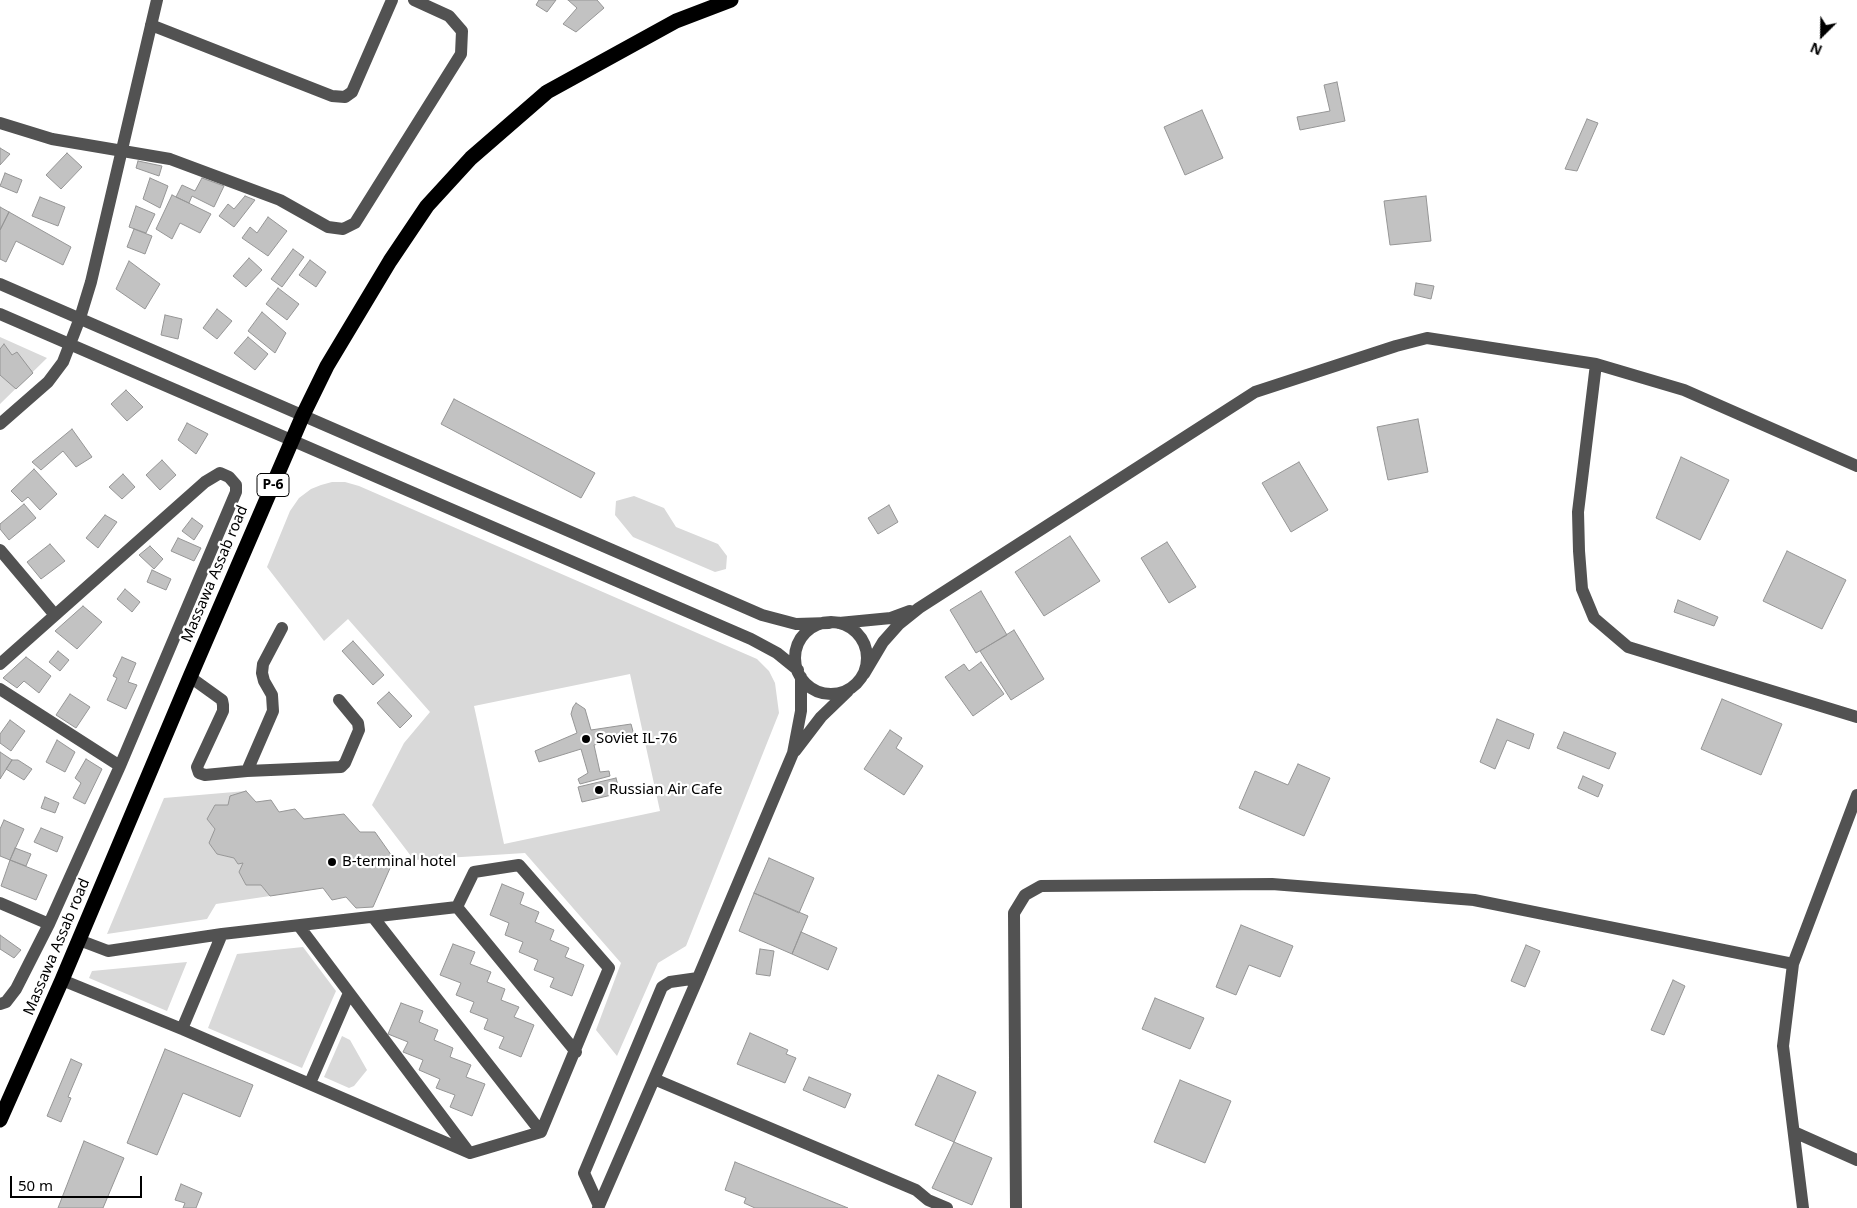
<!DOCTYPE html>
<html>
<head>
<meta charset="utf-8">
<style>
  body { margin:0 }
  #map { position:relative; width:1857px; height:1208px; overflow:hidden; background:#fff; font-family:"Noto Sans",sans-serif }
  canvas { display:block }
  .north { position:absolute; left:1797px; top:10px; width:50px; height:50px; -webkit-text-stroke:4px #fff; paint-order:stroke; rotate:203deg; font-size:14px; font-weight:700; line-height:20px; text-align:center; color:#000 }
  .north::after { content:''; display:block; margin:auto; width:18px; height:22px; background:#000; clip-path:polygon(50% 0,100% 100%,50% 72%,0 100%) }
  .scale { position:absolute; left:10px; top:1176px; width:132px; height:22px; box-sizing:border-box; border:2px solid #000; border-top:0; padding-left:6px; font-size:15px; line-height:18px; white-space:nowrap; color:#000; -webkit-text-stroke:4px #fff; paint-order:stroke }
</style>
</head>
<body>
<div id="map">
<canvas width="1857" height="1208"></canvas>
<div class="north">N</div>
<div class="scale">50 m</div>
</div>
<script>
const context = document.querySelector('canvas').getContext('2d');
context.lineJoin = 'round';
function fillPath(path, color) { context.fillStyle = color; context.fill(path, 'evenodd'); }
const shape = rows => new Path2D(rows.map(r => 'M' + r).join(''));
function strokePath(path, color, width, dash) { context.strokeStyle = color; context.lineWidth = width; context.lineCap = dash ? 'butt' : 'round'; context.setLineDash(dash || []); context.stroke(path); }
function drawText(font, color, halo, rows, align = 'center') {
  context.font = font + ' "Noto Sans",sans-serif'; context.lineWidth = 4.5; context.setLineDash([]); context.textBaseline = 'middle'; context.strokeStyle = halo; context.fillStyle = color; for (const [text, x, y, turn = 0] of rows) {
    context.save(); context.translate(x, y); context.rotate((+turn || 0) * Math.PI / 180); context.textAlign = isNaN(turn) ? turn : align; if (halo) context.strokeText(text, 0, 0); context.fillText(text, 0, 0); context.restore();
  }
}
fillPath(shape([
  [0,337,47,358,0,404],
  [332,482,345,482,359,486,757,659,769,671,775,683,779,713,686,946,658,963,617,1056,596,1030,621,963,525,853,414,860,372,805,404,743,430,712,348,619,324,641,267,567,290,511,299,498,311,489,321,485],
  [630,674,660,811,504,844,474,706],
  [634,496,664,508,676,527,718,544,727,556,726,569,715,572,633,537,615,515,616,501],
  [246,791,231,796,228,805,215,805,207,819,215,829,210,843,217,854,234,858,238,864,243,863,239,872,246,885,261,885,270,896,216,904,207,919,107,934,164,798],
  [303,947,336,991,302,1068,208,1028,237,954],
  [187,962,167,1011,89,978,92,971],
  [342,1036,350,1040,367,1070,354,1086,349,1088,324,1077]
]), '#d9d9d9');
const building = shape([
  [539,0,556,0,547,12,536,5,539,0],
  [568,0,597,0,604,8,576,32,563,24,577,8,568,0],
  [1337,82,1345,121,1300,130,1297,117,1330,111,1324,85,1337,82],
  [1202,110,1223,158,1185,175,1164,127,1202,110],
  [1587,119,1598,123,1577,171,1565,169,1587,119],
  [0,148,10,154,0,165,0,148],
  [67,153,82,167,61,189,46,175,67,153],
  [138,161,162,166,159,176,136,168,138,161],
  [5,173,22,180,17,193,0,186,5,173],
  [150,178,168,186,160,208,143,199,150,178],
  [202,178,224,186,214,207,192,196,189,203,176,197,182,185,195,191,202,178],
  [172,195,211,214,200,233,180,223,172,239,156,229,172,195],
  [245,196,255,200,234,227,219,216,228,204,234,209,245,196],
  [1426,196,1431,241,1390,245,1384,201,1426,196],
  [40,197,65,207,58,226,32,216,40,197],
  [136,206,155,214,146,233,129,227,136,206],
  [0,207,9,212,0,230,0,207],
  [9,212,71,247,63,265,16,241,6,262,0,259,0,230,9,212],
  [268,217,287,231,268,256,242,238,250,227,257,233,268,217],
  [134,229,152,236,145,254,127,247,134,229],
  [293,249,304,257,282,287,271,279,293,249],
  [249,258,262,270,246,287,233,276,249,258],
  [310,260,326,272,316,287,299,275,310,260],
  [129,261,160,284,145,309,116,289,129,261],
  [1416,283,1434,286,1431,299,1414,295,1416,283],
  [278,288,299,304,287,320,266,304,278,288],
  [217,309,232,321,217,339,203,328,217,309],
  [262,312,286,333,275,353,248,331,262,312],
  [165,315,182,319,178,339,161,335,165,315],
  [248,337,268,354,255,370,234,353,248,337],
  [4,344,12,355,17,352,33,373,16,389,0,375,0,349,4,344],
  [126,390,143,407,127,421,111,404,126,390],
  [454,399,595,473,581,498,441,424,454,399],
  [1418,419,1428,472,1388,480,1377,427,1418,419],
  [187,423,208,434,196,454,178,440,187,423],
  [72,429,92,457,76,467,63,451,41,470,32,462,72,429],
  [1681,457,1729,480,1700,540,1656,518,1681,457],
  [162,460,176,475,160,490,146,475,162,460],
  [1299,462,1328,510,1291,532,1262,483,1299,462],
  [34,469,57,494,40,510,28,497,22,502,11,491,34,469],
  [123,474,135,487,122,499,109,487,123,474],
  [24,504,36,518,9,540,0,529,0,524,24,504],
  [889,505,898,522,878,534,868,518,889,505],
  [105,515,117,522,98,548,86,538,105,515],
  [192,518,203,526,194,540,182,531,192,518],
  [1070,536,1100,581,1044,616,1015,572,1070,536],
  [178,538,201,548,194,561,171,551,178,538],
  [1167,542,1196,587,1169,603,1141,558,1167,542],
  [50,544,65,561,41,579,27,562,50,544],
  [150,546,163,559,154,569,139,555,150,546],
  [1787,551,1846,580,1822,629,1763,601,1787,551],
  [152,570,171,579,166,590,147,582,152,570],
  [125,589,140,602,132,612,117,599,125,589],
  [981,591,1007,635,976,653,950,610,981,591],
  [1678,600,1718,617,1714,626,1674,612,1678,600],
  [83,606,102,622,77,649,55,631,83,606],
  [1014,630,1044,679,1011,700,980,651,1014,630],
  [353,641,384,675,373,685,342,651,353,641],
  [58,651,69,660,60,671,49,662,58,651],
  [26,657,51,676,39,693,24,681,17,688,3,678,26,657],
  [122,657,136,663,128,682,137,685,126,709,107,700,117,678,113,676,122,657],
  [981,662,1004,694,973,716,945,677,964,664,969,671,981,662],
  [389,692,412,716,400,728,377,703,389,692],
  [70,694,90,707,76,728,56,715,70,694],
  [1722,699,1782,724,1761,775,1701,749,1722,699],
  [576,703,585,709,591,730,631,724,634,735,594,745,600,772,609,771,610,776,580,784,578,779,588,773,581,749,539,762,535,751,577,733,571,714,573,707,576,703],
  [1497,719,1534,734,1529,749,1507,740,1495,769,1480,762,1497,719],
  [10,720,25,731,11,751,0,743,0,734,10,720],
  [890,730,902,738,896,748,923,766,904,795,864,769,890,730],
  [1564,732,1616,753,1609,769,1557,748,1564,732],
  [57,740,75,752,65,772,46,762,57,740],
  [0,752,12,760,0,779,0,752],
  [86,759,102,769,85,804,73,798,81,783,75,778,86,759],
  [12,760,18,760,32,769,24,780,6,769,12,760],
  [1298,764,1330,778,1304,836,1239,808,1255,771,1288,785,1298,764],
  [1583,776,1603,785,1598,797,1578,788,1583,776],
  [616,778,620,793,582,802,578,787,616,778],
  [246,791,256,802,271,800,279,812,295,809,304,819,344,814,360,832,375,832,394,859,373,907,356,908,346,897,332,900,323,888,270,896,261,885,246,885,239,872,243,863,238,864,234,858,217,854,209,843,215,829,207,819,215,805,228,805,230,796,246,791],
  [45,797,59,803,55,813,41,808,45,797],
  [4,820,24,829,10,860,0,856,0,829,4,820],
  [41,828,63,837,57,852,34,842,41,828],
  [15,848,31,854,26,866,10,860,15,848],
  [769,858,814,878,799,913,754,893,769,858],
  [10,860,47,875,36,900,1,886,10,860],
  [502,884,524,893,520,904,539,912,535,922,554,930,550,940,569,948,565,957,584,965,572,996,550,987,554,978,534,970,538,960,519,952,523,942,505,935,509,923,490,915,502,884],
  [754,893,808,916,792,954,739,931,754,893],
  [1241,925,1293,946,1280,977,1249,965,1236,995,1216,987,1241,925],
  [801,932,837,948,828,970,792,954,801,932],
  [0,935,21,950,14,958,0,949,0,935],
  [453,944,475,952,470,964,491,972,487,982,505,989,501,1000,519,1007,514,1017,534,1025,521,1057,499,1048,504,1037,484,1029,488,1019,470,1012,474,1002,456,995,461,983,440,975,453,944],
  [1526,945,1540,951,1525,987,1511,981,1526,945],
  [760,949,774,951,770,976,756,974,760,949],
  [1673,980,1685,986,1664,1035,1651,1030,1673,980],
  [1155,998,1204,1018,1190,1049,1142,1029,1155,998],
  [401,1003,423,1011,419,1022,438,1030,434,1040,453,1048,450,1057,471,1065,466,1077,485,1084,472,1116,450,1107,455,1095,436,1088,440,1079,419,1070,423,1060,403,1052,408,1042,388,1034,401,1003],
  [750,1033,788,1050,786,1054,796,1058,785,1083,737,1064,750,1033],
  [165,1049,253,1085,240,1117,183,1093,157,1155,127,1143,165,1049],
  [71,1059,82,1064,68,1097,71,1098,61,1122,47,1116,71,1059],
  [938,1075,976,1092,954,1142,915,1125,938,1075],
  [809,1077,851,1094,845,1108,803,1090,809,1077],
  [1180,1080,1231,1101,1205,1163,1154,1142,1180,1080],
  [84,1141,124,1158,103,1208,58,1208,84,1141],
  [954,1142,992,1158,972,1205,932,1188,954,1142],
  [735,1162,848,1208,755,1208,744,1203,746,1198,725,1190,735,1162],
  [181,1184,202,1193,196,1208,183,1208,185,1203,175,1200,181,1184]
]);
fillPath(building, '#c2c2c2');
strokePath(building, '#969696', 1);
strokePath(shape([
  [151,25,332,96,345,97,352,92,392,0],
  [0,123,52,139,170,159,280,200,328,227,343,229,355,223,461,54,462,31,449,16,414,0],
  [0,284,762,615,796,624,829,623],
  [0,314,751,639,777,653,798,670],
  [1596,364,1578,512,1579,551,1582,589,1594,618,1628,647,1857,717],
  [0,424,48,382,63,362,80,318,91,282,157,0],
  [0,550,55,615],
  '795 658a36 36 0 1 1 72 0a36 36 0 1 1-72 0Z',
  [839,623,891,618,910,611],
  [0,664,205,482,220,473,229,477,236,485,236,492,120,766,49,924,16,989,6,1002,0,1004],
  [864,674,883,642,899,624,919,608,1255,392,1396,346,1427,338,1596,364,1684,390,1857,466],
  [190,677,222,700,223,705,223,711,197,767,199,773,205,775,247,771,341,767,345,763,359,730,358,723,339,700],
  [0,689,120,766],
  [795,751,821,717,848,691],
  [247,771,273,711,272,695,264,681,262,673,263,664,282,628],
  [0,903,49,924],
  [457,907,576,1052],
  [373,917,541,1132],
  [299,926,468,1151],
  [62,980,182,1029,470,1153,541,1132,609,968,519,865,474,872,457,907,222,934,108,951,79,940],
  [182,1029,222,934],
  [654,1079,916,1190,928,1200,947,1208],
  [310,1083,349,993],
  [1794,1132,1857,1160],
  [599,1206,584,1173,662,987,670,982,698,978],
  [598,1208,698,978,793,753,801,711,801,677],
  [1016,1208,1014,913,1025,895,1041,886,1272,884,1474,900,1793,964],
  [1803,1208,1783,1046,1793,964,1857,795]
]), '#525252', 12);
strokePath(shape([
  [0,1120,62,980,190,677,303,415,327,366,390,261,427,206,471,158,547,92,676,21,731,0]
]), '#000', 15);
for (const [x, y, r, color] of [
  [586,739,5,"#000"],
  [599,790,5,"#000"],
  [332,862,5,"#000"]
]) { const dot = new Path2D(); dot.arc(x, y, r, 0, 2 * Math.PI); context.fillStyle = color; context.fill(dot); strokePath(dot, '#fff', 2); }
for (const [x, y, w] of [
  [273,485,32]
]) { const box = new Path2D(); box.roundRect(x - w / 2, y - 11.5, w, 23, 4); context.fillStyle = '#fff'; context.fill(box); strokePath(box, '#000', 1); }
drawText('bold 14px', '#000', null, [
  ["P-6",273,485]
]);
drawText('15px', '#000', '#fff', [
  ["Massawa Assab road",215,574,-67],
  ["Massawa Assab road",57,947,-67]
]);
drawText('15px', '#000', '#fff', [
  ["Soviet IL-76",596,739],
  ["Russian Air Cafe",609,790],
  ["B-terminal hotel",342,862]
], 'left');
</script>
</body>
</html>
